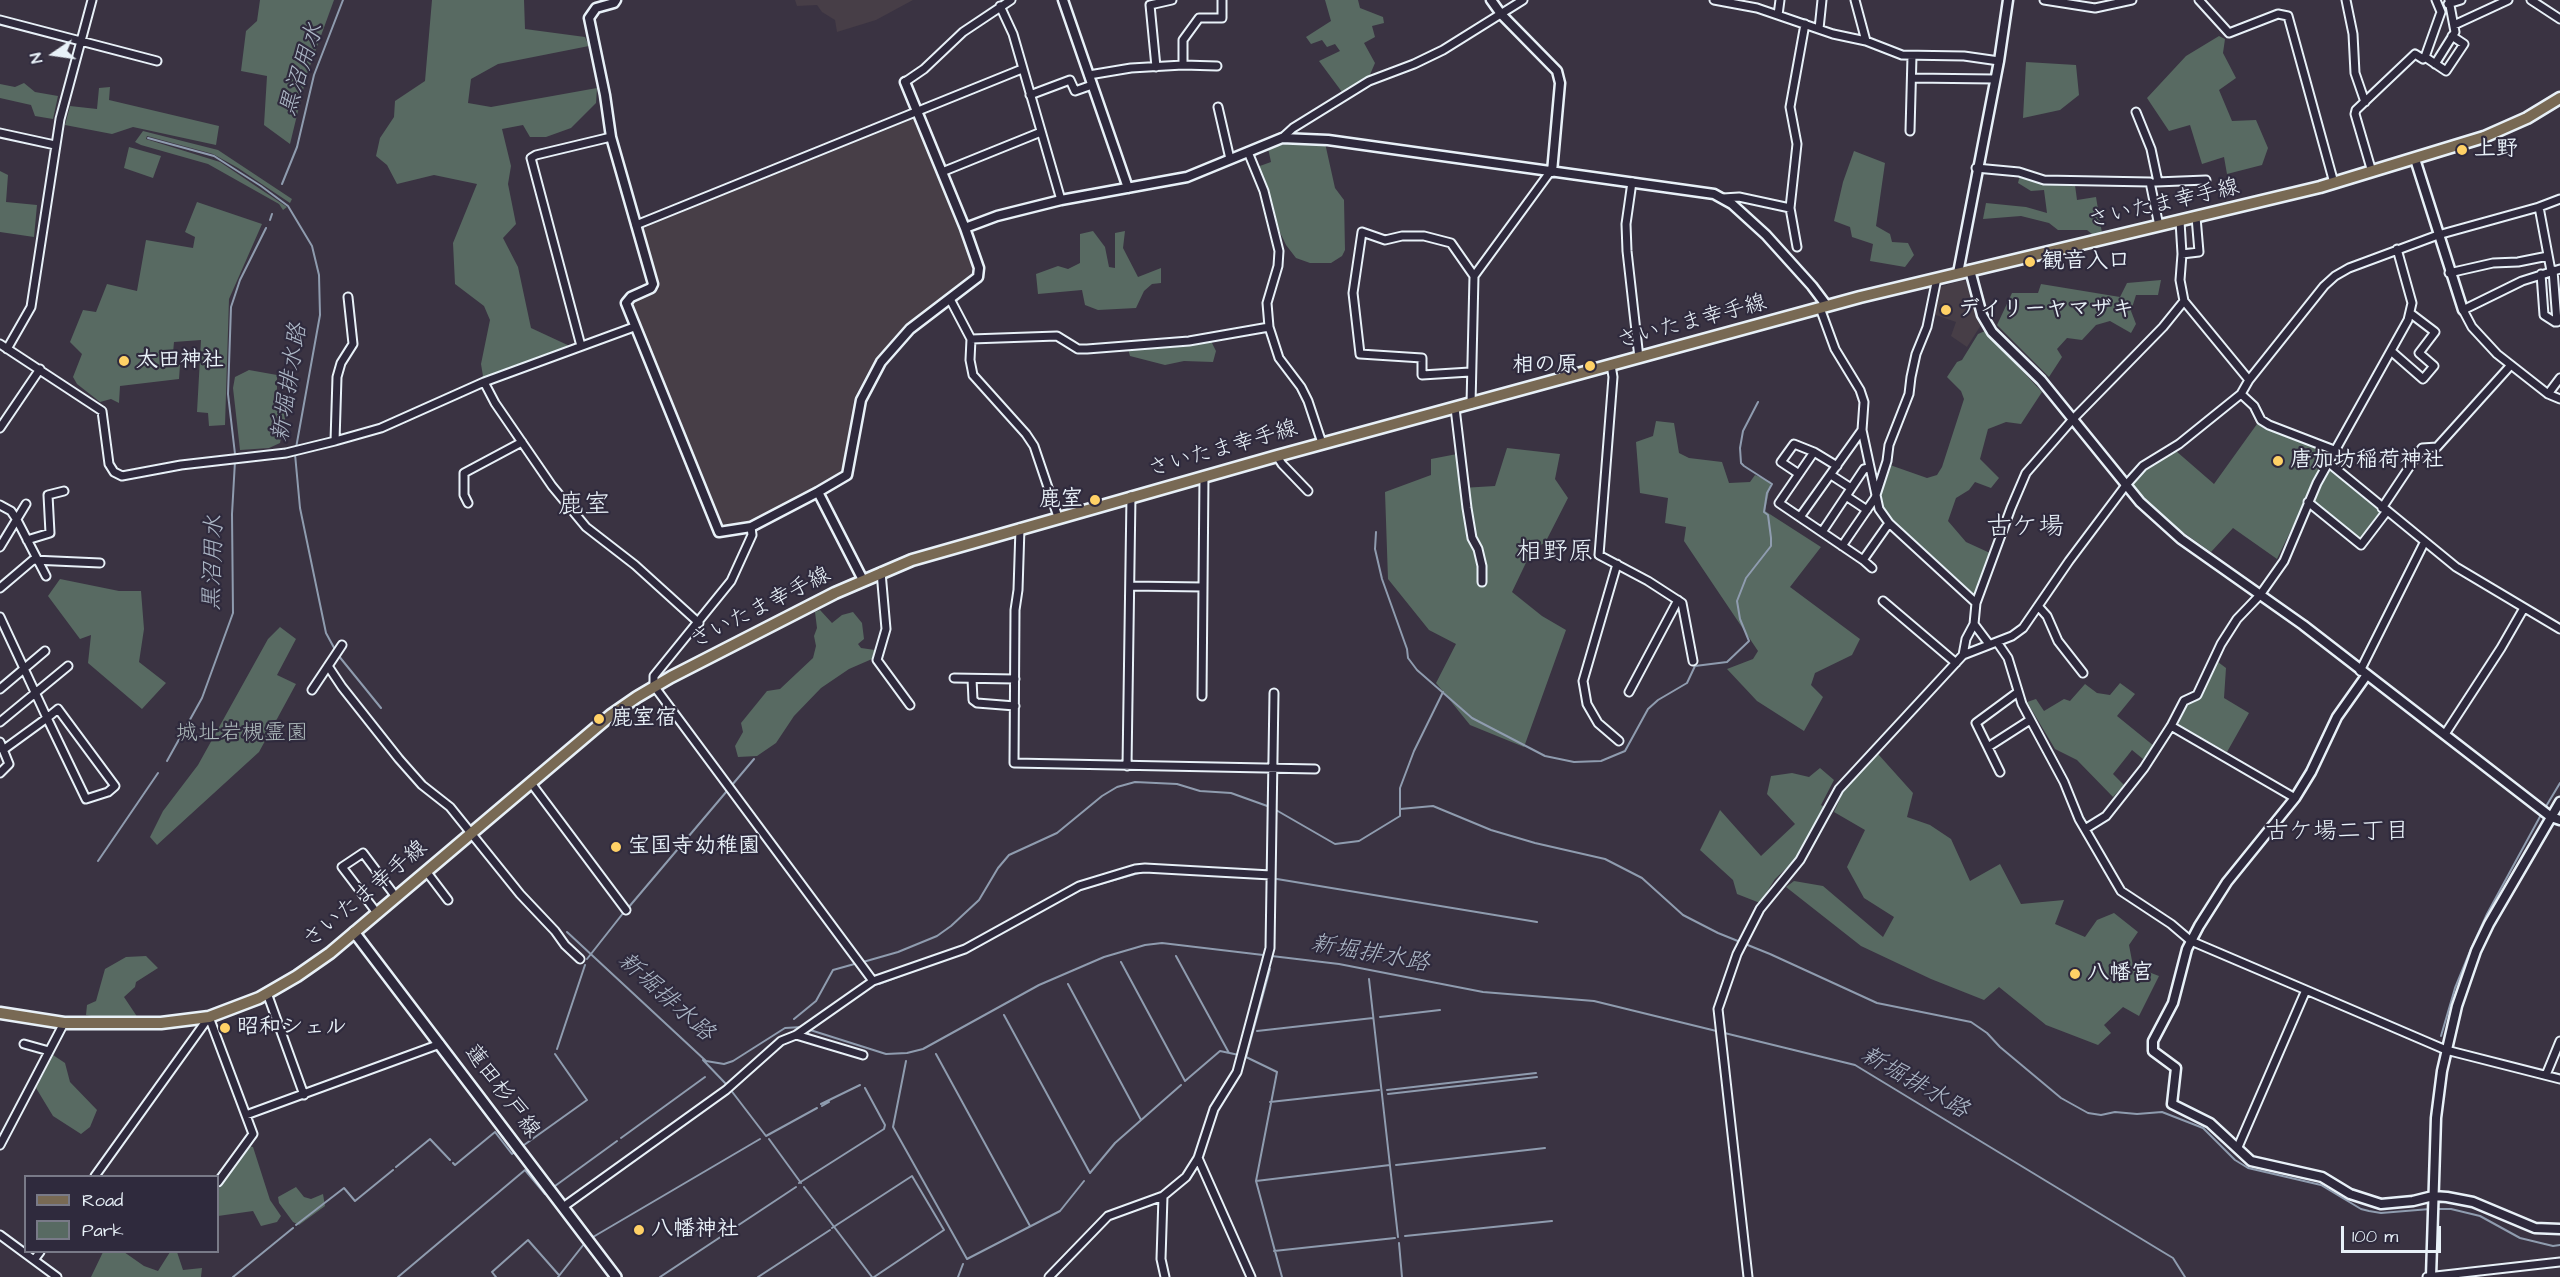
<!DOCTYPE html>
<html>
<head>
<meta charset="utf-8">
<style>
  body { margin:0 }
  #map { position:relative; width:2560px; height:1277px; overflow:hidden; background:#3a3342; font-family:"Architects Daughter",sans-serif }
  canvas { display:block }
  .legend { position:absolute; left:24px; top:1175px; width:195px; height:78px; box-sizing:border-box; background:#2f2a3d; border:2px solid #797a88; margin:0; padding:8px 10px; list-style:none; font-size:18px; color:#e8f1f8 }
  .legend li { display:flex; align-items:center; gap:12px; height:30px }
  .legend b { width:30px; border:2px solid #797a88 }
  .north { position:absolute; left:24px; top:24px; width:60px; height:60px; -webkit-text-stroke:4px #2f2a3d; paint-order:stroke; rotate:257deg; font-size:16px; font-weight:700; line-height:24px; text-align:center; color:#e8f1f8 }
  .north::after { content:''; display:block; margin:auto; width:21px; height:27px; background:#e8f1f8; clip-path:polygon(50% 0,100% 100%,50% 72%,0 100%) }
  .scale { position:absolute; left:2341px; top:1226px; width:100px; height:27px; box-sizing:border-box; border:3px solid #e8f1f8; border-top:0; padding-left:8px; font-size:18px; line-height:21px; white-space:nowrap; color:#e8f1f8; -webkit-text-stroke:4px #2f2a3d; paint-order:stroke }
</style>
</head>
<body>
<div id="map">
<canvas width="2560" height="1277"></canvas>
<ul class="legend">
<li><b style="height:8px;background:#786954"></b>Road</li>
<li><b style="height:16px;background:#586a62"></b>Park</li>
</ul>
<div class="north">N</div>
<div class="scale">100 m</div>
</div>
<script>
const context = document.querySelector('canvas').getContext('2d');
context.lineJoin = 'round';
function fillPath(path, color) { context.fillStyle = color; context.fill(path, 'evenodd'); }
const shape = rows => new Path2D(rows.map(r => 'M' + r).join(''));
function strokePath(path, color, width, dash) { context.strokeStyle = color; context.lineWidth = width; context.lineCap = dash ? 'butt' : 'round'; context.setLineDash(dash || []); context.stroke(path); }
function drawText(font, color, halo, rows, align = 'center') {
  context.font = font + ' "Architects Daughter","Klee One",sans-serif'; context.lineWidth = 4.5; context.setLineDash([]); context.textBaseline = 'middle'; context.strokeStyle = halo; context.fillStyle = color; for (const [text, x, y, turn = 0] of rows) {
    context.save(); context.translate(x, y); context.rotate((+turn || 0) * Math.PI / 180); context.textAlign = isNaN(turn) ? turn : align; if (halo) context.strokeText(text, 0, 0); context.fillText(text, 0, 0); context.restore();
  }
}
fillPath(shape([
  [795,0,913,0,876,20,837,32,835,20,822,12,817,5,797,6],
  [916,115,958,220,975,271,904,329,868,372,854,399,843,465,840,473,750,524,721,527,631,304,633,301,660,289,642,228,643,225],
  [1963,280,1968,283,1972,302,1981,325,1967,347,1951,336,1956,322,1933,314,1940,287]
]), '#473e47');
fillPath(shape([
  [260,0,334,0,307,74,290,144,264,125,267,76,241,71,246,31,257,21],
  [432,0,524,0,525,29,585,37,589,46,498,64,471,79,468,103,491,107,597,88,596,103,571,128,546,137,530,137,523,125,502,129,511,166,508,184,516,224,503,238,518,267,531,328,574,348,484,382,481,364,490,320,484,306,455,284,453,243,477,184,434,175,397,184,387,165,376,156,380,138,394,117,395,101,425,81],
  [1325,0,1358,0,1360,8,1383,17,1384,23,1372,26,1375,37,1364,43,1375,63,1369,77,1342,92,1319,61,1340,51,1335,44,1327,47,1322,40,1311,44,1306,37,1331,21],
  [2219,36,2225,39,2223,53,2236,78,2219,90,2232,121,2256,120,2268,148,2262,165,2227,174,2224,157,2202,164,2190,125,2169,131,2147,98,2186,56],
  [2026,62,2076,65,2079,95,2060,110,2023,118],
  [24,83,35,92,58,96,53,119,35,116,31,105,0,98,0,84,15,87],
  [110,87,109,100,219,126,216,145,133,127,112,134,65,125,70,106,97,109,99,88],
  [143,131,218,150,292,199,290,203,238,168,213,154,147,136,146,139,220,162,287,207,283,210,279,204,208,164,141,145,135,142],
  [1325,143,1335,188,1344,200,1345,250,1342,256,1331,263,1310,263,1296,258,1286,245,1276,224,1269,196,1257,167,1271,162,1268,148,1286,144],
  [129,147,161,156,153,178,124,168],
  [1854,151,1885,163,1876,226,1890,234,1892,242,1908,243,1914,255,1905,267,1870,261,1873,244,1852,237,1850,227,1834,221,1843,182],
  [0,171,8,175,6,202,37,205,34,237,0,232],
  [2020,175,2040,183,2075,185,2077,200,2096,197,2102,233,2093,235,2087,230,2058,230,2049,223,2021,216,1983,219,1986,203,2026,207,2047,213,2044,190,2031,191,2018,183],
  [197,202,262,224,229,299,225,425,209,426,208,413,197,412,201,340,174,342,172,364,180,365,179,379,120,386,119,403,111,399,100,402,77,384,73,377,82,354,70,342,83,310,96,312,107,284,137,291,146,240,193,248,195,237,185,232],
  [1093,231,1105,247,1109,267,1115,268,1115,233,1125,231,1123,248,1138,277,1161,268,1161,283,1152,284,1144,291,1136,308,1098,310,1085,305,1082,290,1038,294,1036,274,1058,266,1068,269,1080,263,1080,234],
  [2161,280,2158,295,2136,295,2131,311,2136,324,2131,333,2110,321,2096,325,2082,340,2067,338,2057,349,2062,357,2049,377,1997,325,2012,293,2038,293,2041,284,2120,297,2127,283],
  [1985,331,2042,392,2021,424,2006,422,1988,429,1980,459,1999,478,1991,488,1975,482,1969,490,1956,498,1948,521,1966,542,1990,553,1976,596,1893,520,1882,507,1880,495,1890,465,1927,478,1937,475,1942,467,1964,399,1961,391,1947,377,1957,362,1962,360,1978,334],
  [1210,339,1216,351,1213,362,1184,361,1165,365,1130,356,1128,349,1193,344],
  [249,370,277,375,277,400,280,408,286,414,280,443,269,448,240,450,233,388,235,377],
  [1656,421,1674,423,1679,453,1689,458,1722,462,1729,483,1750,482,1755,475,1771,482,1765,511,1821,547,1790,587,1860,639,1852,655,1815,673,1811,685,1823,697,1804,731,1757,701,1727,669,1753,659,1758,651,1684,541,1686,527,1665,523,1668,498,1640,493,1636,442,1653,436],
  [2257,424,2329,452,2277,559,2233,528,2211,552,2177,528,2131,485,2146,469,2176,451,2214,484],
  [1507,448,1560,454,1555,479,1568,498,1545,543,1533,548,1512,592,1542,616,1566,630,1524,747,1470,725,1436,683,1456,644,1429,630,1388,579,1385,492,1431,475,1431,459,1457,454,1462,488,1495,486],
  [2331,470,2381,510,2382,514,2363,539,2360,539,2312,500,2326,471],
  [60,579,119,591,141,591,144,629,139,662,166,683,142,709,88,663,91,635,80,639,48,596],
  [820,610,832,623,842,615,853,612,862,623,864,639,858,644,861,648,875,650,872,659,849,669,821,688,794,716,776,743,757,756,738,757,735,746,743,732,741,723,767,691,780,689,813,658,816,646,814,636,817,628,815,612],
  [280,627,296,639,277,675,296,684,259,752,157,845,150,837,163,811,198,765,268,639],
  [2218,662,2226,668,2224,698,2249,713,2227,752,2178,725,2187,704,2200,697],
  [2120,683,2135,694,2117,716,2154,746,2143,759,2132,750,2113,774,2124,785,2113,797,2077,760,2055,749,2027,702,2036,699,2044,711,2064,699,2070,701,2085,684,2097,693,2110,695],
  [1878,754,1913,793,1907,817,1930,825,1951,839,1970,881,2000,864,2021,904,2064,900,2055,924,2085,937,2097,920,2114,913,2138,932,2129,945,2133,966,2159,976,2139,1016,2123,1007,2104,1025,2111,1033,2098,1045,2046,1025,1999,987,1984,1000,1931,979,1861,946,1786,887,1794,881,1823,886,1883,937,1894,917,1864,898,1847,867,1865,830,1834,812,1847,783],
  [1820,768,1834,780,1821,805,1826,808,1796,859,1775,879,1760,903,1737,894,1733,880,1700,850,1720,810,1761,856,1795,824,1767,794,1771,776,1792,773,1809,777],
  [146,956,158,968,136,982,135,987,124,997,138,1018,101,1018,86,1015,87,1005,96,1001,105,969,126,957],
  [53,1055,65,1063,70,1082,97,1110,90,1127,81,1134,53,1116,36,1088],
  [248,1146,253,1147,270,1200,281,1216,277,1222,261,1226,253,1211,218,1216,218,1190],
  [296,1187,304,1197,311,1199,323,1194,325,1206,299,1225,293,1222,279,1203,278,1197],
  [103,1252,124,1252,144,1266,158,1271,170,1252,177,1252,183,1270,202,1268,201,1277,91,1277]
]), '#586a62');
strokePath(shape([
  [148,138,214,156,261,186,288,206,312,246,319,275,320,315,296,448],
  [282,184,297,147,314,75,343,0],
  [270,220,272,214],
  [235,454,228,394,231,307,240,280,266,228],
  [295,454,300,508,326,633,338,655,381,708],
  [1376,532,1375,549,1382,579,1407,649,1408,658,1417,670,1472,718,1545,756,1574,762,1601,761,1625,751,1648,709,1658,700,1687,683,1695,666,1727,662,1749,641,1740,619,1737,601,1746,578,1771,546,1771,538,1768,515,1764,512,1767,493,1772,484,1744,466,1741,463,1740,448,1743,431,1758,402],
  [167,761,202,698,233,613,232,514,235,461],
  [2545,808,2560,783],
  [1400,809,1433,806,1491,830,1535,843,1605,859,1642,878,1683,915,1718,933,1770,954,1877,1003,1971,1022,1987,1033,2000,1047,2061,1098,2088,1113,2101,1115,2115,1112,2137,1114,2162,1112,2203,1128,2235,1160,2248,1168,2321,1185,2361,1209,2369,1211,2381,1213,2430,1209],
  [1276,810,1335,844,1359,841,1400,816,1400,788,1414,751,1443,692],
  [98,861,158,773],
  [1277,879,1537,922],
  [628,908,754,759],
  [1035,914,1082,889,1146,871],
  [567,932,706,1061,724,1064,733,1061,785,1028,802,1027],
  [1176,956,1229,1053],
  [587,959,624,912],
  [863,962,898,952,937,936,951,926,979,900,998,868,1009,855,1057,833,1102,796,1117,787,1135,782,1177,784,1200,791,1231,793,1270,807],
  [1121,962,1185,1081,1220,1051,1239,1055],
  [1270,969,1246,1057,1277,1072,1256,1181,1282,1277],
  [1369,979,1398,1237],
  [879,984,937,962],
  [1068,984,1141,1120],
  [1004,1015,1090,1173,1115,1143,1181,1085],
  [1380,1017,1440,1010],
  [794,1019,816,1001,833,970,858,963],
  [807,1029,886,1054,907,1053,923,1049,1039,985,1104,957,1145,945,1162,943,1339,964,1483,992,1594,1001,1855,1065,2163,1252,2173,1258,2185,1277],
  [1257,1031,1373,1018],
  [2441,1036,2455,988,2471,949,2487,914,2542,813],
  [557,1049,585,965],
  [936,1054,1030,1226],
  [703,1060,726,1084],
  [906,1061,893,1127,967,1259,1060,1211,1084,1181],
  [730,1089,766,1136,817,1108],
  [1387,1090,1536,1073],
  [1388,1094,1537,1077],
  [1270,1102,1379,1090],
  [821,1104,860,1085],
  [822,1106,829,1102],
  [621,1138,705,1077],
  [769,1139,801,1183],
  [524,1145,587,1100,555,1054],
  [453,1163,455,1165,495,1132,512,1154,516,1151],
  [1396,1165,1545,1148],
  [396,1167,430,1139,450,1160],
  [1256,1181,1390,1165],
  [799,1183,884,1129,885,1125,865,1088],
  [555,1186,617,1141],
  [804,1187,872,1277],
  [2436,1209,2451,1209,2480,1216,2520,1238,2553,1246,2560,1245],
  [296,1225,344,1188,355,1201,393,1170],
  [832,1228,912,1176,944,1230,874,1277],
  [1405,1236,1552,1221],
  [593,1237,760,1139],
  [1399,1243,1402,1277],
  [1274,1251,1395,1238],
  [233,1277,293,1228],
  [398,1277,525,1170,545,1194,547,1193],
  [496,1277,492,1272,528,1240,558,1274],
  [558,1277,584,1244],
  [660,1277,796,1187],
  [758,1277,830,1230],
  [958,1277,963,1264]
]), '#8f9caf', 2);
const minor = shape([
  [1714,0,1757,8,1833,34,1866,41,1902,55,1964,56,1999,61],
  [1855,0,1866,41],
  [2044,0,2095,8,2132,0],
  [2199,0,2229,33,2278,14,2288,16,2334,183],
  [2346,0,2353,34,2355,73,2365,102],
  [2531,0,2560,19],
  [2448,4,2461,0],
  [1000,6,1013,34,1061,200],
  [1778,15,1780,0],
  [0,20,157,61],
  [2454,25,2508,0],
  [1819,29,1822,0],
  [2425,57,2446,71,2464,44,2452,36],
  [2435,64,2455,32,2449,0],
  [1183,65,1183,40,1199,18,1222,18,1222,0],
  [1156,67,1150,5,1172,0],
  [1089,75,1131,68,1183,65,1217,66],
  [1912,78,1994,79],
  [905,82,924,69,963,32,1011,0],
  [1030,95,1070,80,1075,91,1092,85],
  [1218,107,1230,159],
  [2136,112,2151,149,2158,182],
  [1910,131,1912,56],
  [0,133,55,145],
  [1282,138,1293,128,1369,81,1414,64,1443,50,1523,0],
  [1248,152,1264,191,1279,251,1278,266,1267,303,1269,327,1279,358,1301,387,1308,401,1322,443],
  [1976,168,2019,172,2044,180,2150,182,2159,226],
  [942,172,1041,132],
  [2372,172,2355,114,2356,110,2415,54,2423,59,2425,57,2441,12,2436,0],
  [1632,182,1626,224,1627,251,1639,358],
  [2156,182,2206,180],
  [1723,198,1739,197,1790,208,1797,247],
  [2539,207,2551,271],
  [1790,208,1797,144,1790,107,1805,24],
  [2180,221,2182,254,2180,280,2184,301,2249,380],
  [636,225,1022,69],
  [2182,254,2199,252,2196,217],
  [2560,269,2522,281,2463,310,2472,327,2497,354,2548,394,2560,399],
  [2553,270,2557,322],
  [2449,273,2493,263,2518,262,2548,256],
  [2541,274,2544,315,2555,322,2560,321],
  [950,299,971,339,970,360,973,375,1026,434,1034,446,1058,517],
  [1820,308,1835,349,1860,390,1864,402,1862,430,1879,509,1889,523,1976,603],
  [971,339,1057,336,1078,349,1087,349,1189,341,1269,327],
  [0,344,102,411,109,464,114,472,122,476,181,465,286,453,335,441,381,428,484,382,634,327],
  [581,346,531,158,536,155,611,137],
  [7,349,31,307,60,119,92,0],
  [2391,351,2423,379,2434,366,2419,353,2435,332,2410,313],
  [1611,365,1613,377,1599,555,1648,581,1682,603,1693,661],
  [1470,372,1422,375,1422,358,1360,354,1353,293,1362,232,1385,240,1402,236,1424,236,1451,243,1474,276],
  [484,382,495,403,552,486,586,527,635,565,699,623],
  [2241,394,2254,406,2261,420,2269,425,2334,450],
  [2548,394,2560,378],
  [1471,404,1474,276,1550,172],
  [1455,408,1467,508,1472,538,1478,549,1482,566,1482,582],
  [0,428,40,369],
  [335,441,337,377,341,363,353,344,348,297],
  [1814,452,1779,503,1863,560,1889,523],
  [1277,456,1282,464,1308,491],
  [2329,463,2456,567,2560,629],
  [1799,474,1781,462,1794,444,1814,452,1837,466],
  [1831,475,1851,488],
  [1846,496,1867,510],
  [2308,502,2361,545,2387,511],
  [468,503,464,495,464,473,522,442],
  [0,505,11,511,17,520,46,576],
  [2382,508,2422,448,2437,447,2511,365],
  [1800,517,1862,430],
  [751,527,752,535,731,581,654,676,654,686,873,981],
  [1020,528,1018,590,1015,610,1014,763,1315,769],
  [1822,532,1864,469,1869,468],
  [27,540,50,533,48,495,64,491],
  [1842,546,1875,498,1887,461,1889,445,1909,394,1911,377,1916,354,1927,327,1937,278],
  [0,547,26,504],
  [1863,560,1872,568],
  [1617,564,1583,681,1587,704,1598,723,1619,741],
  [881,572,886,629,877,660,910,705],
  [1130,586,1203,587],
  [0,588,33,560,100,563],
  [1883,601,1956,663],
  [2038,606,2047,616,2058,641,2083,673],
  [0,617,47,718,3,750],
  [1974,624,1989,644],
  [1997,642,2008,658,2022,704,2064,782,2079,819,2121,891,2171,924,2191,941,2306,990,2446,1050,2560,1079],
  [1963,655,1966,639,1974,624,1976,603,2011,508,2026,473,2073,419,2163,327,2184,301],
  [328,666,342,687,399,759,422,785,450,807,520,894,555,931,565,945,580,959],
  [2360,671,2424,543],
  [954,678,1015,679],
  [972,679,973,700,977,703,1015,706],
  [0,689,45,651],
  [312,690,342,645],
  [1629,692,1678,600],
  [1202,696,1204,476],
  [58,709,115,786,108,792,86,799,47,718,58,709],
  [0,722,68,666],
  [2171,726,2295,798],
  [2445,734,2501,648,2524,608],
  [0,742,9,764,0,773],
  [1988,747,2030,720],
  [1127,766,1131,496],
  [2000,772,1976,723,2018,692],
  [531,783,626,910],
  [2085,829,2106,816,2144,768,2171,726,2184,701,2197,695,2221,644,2237,619,2260,595,2284,561,2317,483,2408,320,2412,303,2397,249],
  [426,871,448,900],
  [377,913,342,867,363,853,396,897],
  [267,993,304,1095],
  [209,1017,253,1134,218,1182],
  [796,1035,863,1055],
  [24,1044,49,1051],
  [2546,1075,2560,1041],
  [246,1115,440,1044],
  [0,1145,64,1023],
  [2238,1147,2306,990],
  [1198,1158,1251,1277],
  [95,1176,209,1017],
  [1163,1196,1161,1259,1165,1277],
  [563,1207,726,1090,781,1041,796,1035,873,981,965,949,1079,886,1135,869,1145,868,1271,875],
  [0,1235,57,1277],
  [34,1260,40,1252],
  [1049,1277,1108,1216,1163,1196,1186,1177,1198,1158,1214,1109,1237,1072,1270,948,1274,693],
  [1748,1277,1718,1009,1737,954,1760,909,1800,860,1839,789,1963,655,2012,636,2023,628,2069,561,2126,485,2143,466,2179,444,2241,394,2249,380,2324,286,2335,276,2349,268,2438,235,2539,207,2560,199],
  [2427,1277,2560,1262]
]);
const tertiary = shape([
  [616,0,614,3,596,8,589,18,605,95,611,137,653,284,651,288,631,297,626,303,719,532,751,527,818,492,847,475,861,400,881,362,910,329,978,277,979,268,965,228,905,82],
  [1063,0,1128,188],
  [1491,0,1501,14,1557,71,1560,83,1552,172],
  [2415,159,2463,310],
  [965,228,997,216,1061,200,1187,177,1282,138,1328,140,1714,194,1732,204,1766,235,1812,286,1827,306],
  [1970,270,1982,315,1992,332,2041,380,2140,502,2181,539,2303,625,2551,817,2560,820],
  [1958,273,1999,61,2008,0],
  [818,492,863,580],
  [2366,676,2337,717,2311,772,2295,798,2227,882,2199,926,2187,949,2173,1003,2153,1041,2153,1051,2176,1068,2172,1104,2210,1123,2251,1161,2322,1177,2350,1194,2381,1204,2413,1201,2433,1196,2447,1197,2473,1202,2535,1228,2560,1229],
  [2431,1277,2436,1118,2442,1071,2457,1006,2476,951,2489,924,2560,802]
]);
const secondary = shape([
  [354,932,616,1277]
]);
const primary = shape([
  [0,1013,64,1023,161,1023,209,1017,259,998,297,976,330,953,611,715,637,697,671,677,835,593,912,560,1277,456,1860,297,2320,187,2484,137,2527,118,2560,98]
]);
strokePath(minor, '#e8f1f8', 11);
strokePath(tertiary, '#e8f1f8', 13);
strokePath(secondary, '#e8f1f8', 14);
strokePath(primary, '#e8f1f8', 15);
strokePath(minor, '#2f2a3d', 7);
strokePath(tertiary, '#2f2a3d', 8);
strokePath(secondary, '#2f2a3d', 9);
strokePath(primary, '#786954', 10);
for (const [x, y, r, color] of [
  [2462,150,6,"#ffd166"],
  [2030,262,6,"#ffd166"],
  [1946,310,6,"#ffd166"],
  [124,361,6,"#ffd166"],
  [1590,366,6,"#ffd166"],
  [2278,461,6,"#ffd166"],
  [1095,500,6,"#ffd166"],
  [599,719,6,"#ffd166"],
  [616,847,6,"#ffd166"],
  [2075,974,6,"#ffd166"],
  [225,1028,6,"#ffd166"],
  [639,1230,6,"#ffd166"]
]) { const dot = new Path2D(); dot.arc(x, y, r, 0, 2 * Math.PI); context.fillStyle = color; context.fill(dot); strokePath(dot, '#2f2a3d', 2); }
drawText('bold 22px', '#e8f1f8', '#2f2a3d', [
  ["上野",2474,150],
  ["観音入口",2042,262],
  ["デイリーヤマザキ",1958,310],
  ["太田神社",136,361],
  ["相の原",1578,366,"right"],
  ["唐加坊稲荷神社",2290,461],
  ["鹿室",1083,500,"right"],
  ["鹿室宿",611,719],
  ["宝国寺幼稚園",628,847],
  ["八幡宮",2087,974],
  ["昭和シェル",237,1028],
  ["八幡神社",651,1230]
], 'left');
drawText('22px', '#e8f1f8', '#2f2a3d', [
  ["さいたま幸手線",2164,205,-13],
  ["さいたま幸手線",1692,323,-15],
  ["さいたま幸手線",1223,450,-16],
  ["さいたま幸手線",761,609,-27],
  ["さいたま幸手線",366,895,-40],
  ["蓮田杉戸線",501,1092,53]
]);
drawText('22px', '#aebbbc', '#2f2a3d', [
  ["城址岩槻霊園",242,734]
]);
drawText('italic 24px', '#adb8c7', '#2f2a3d', [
  ["黒沼用水",303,70,-72],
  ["新堀排水路",291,383,-81],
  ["黒沼用水",215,563,-88],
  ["新堀排水路",1370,955,10],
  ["新堀排水路",665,998,42],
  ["新堀排水路",1914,1084,30]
]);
drawText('24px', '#e8f1f8', '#2f2a3d', [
  ["古ケ場二丁目",2337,833]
]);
drawText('26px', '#e8f1f8', '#2f2a3d', [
  ["鹿室",584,507],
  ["古ケ場",2025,529],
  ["相野原",1555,554]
]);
</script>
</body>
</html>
